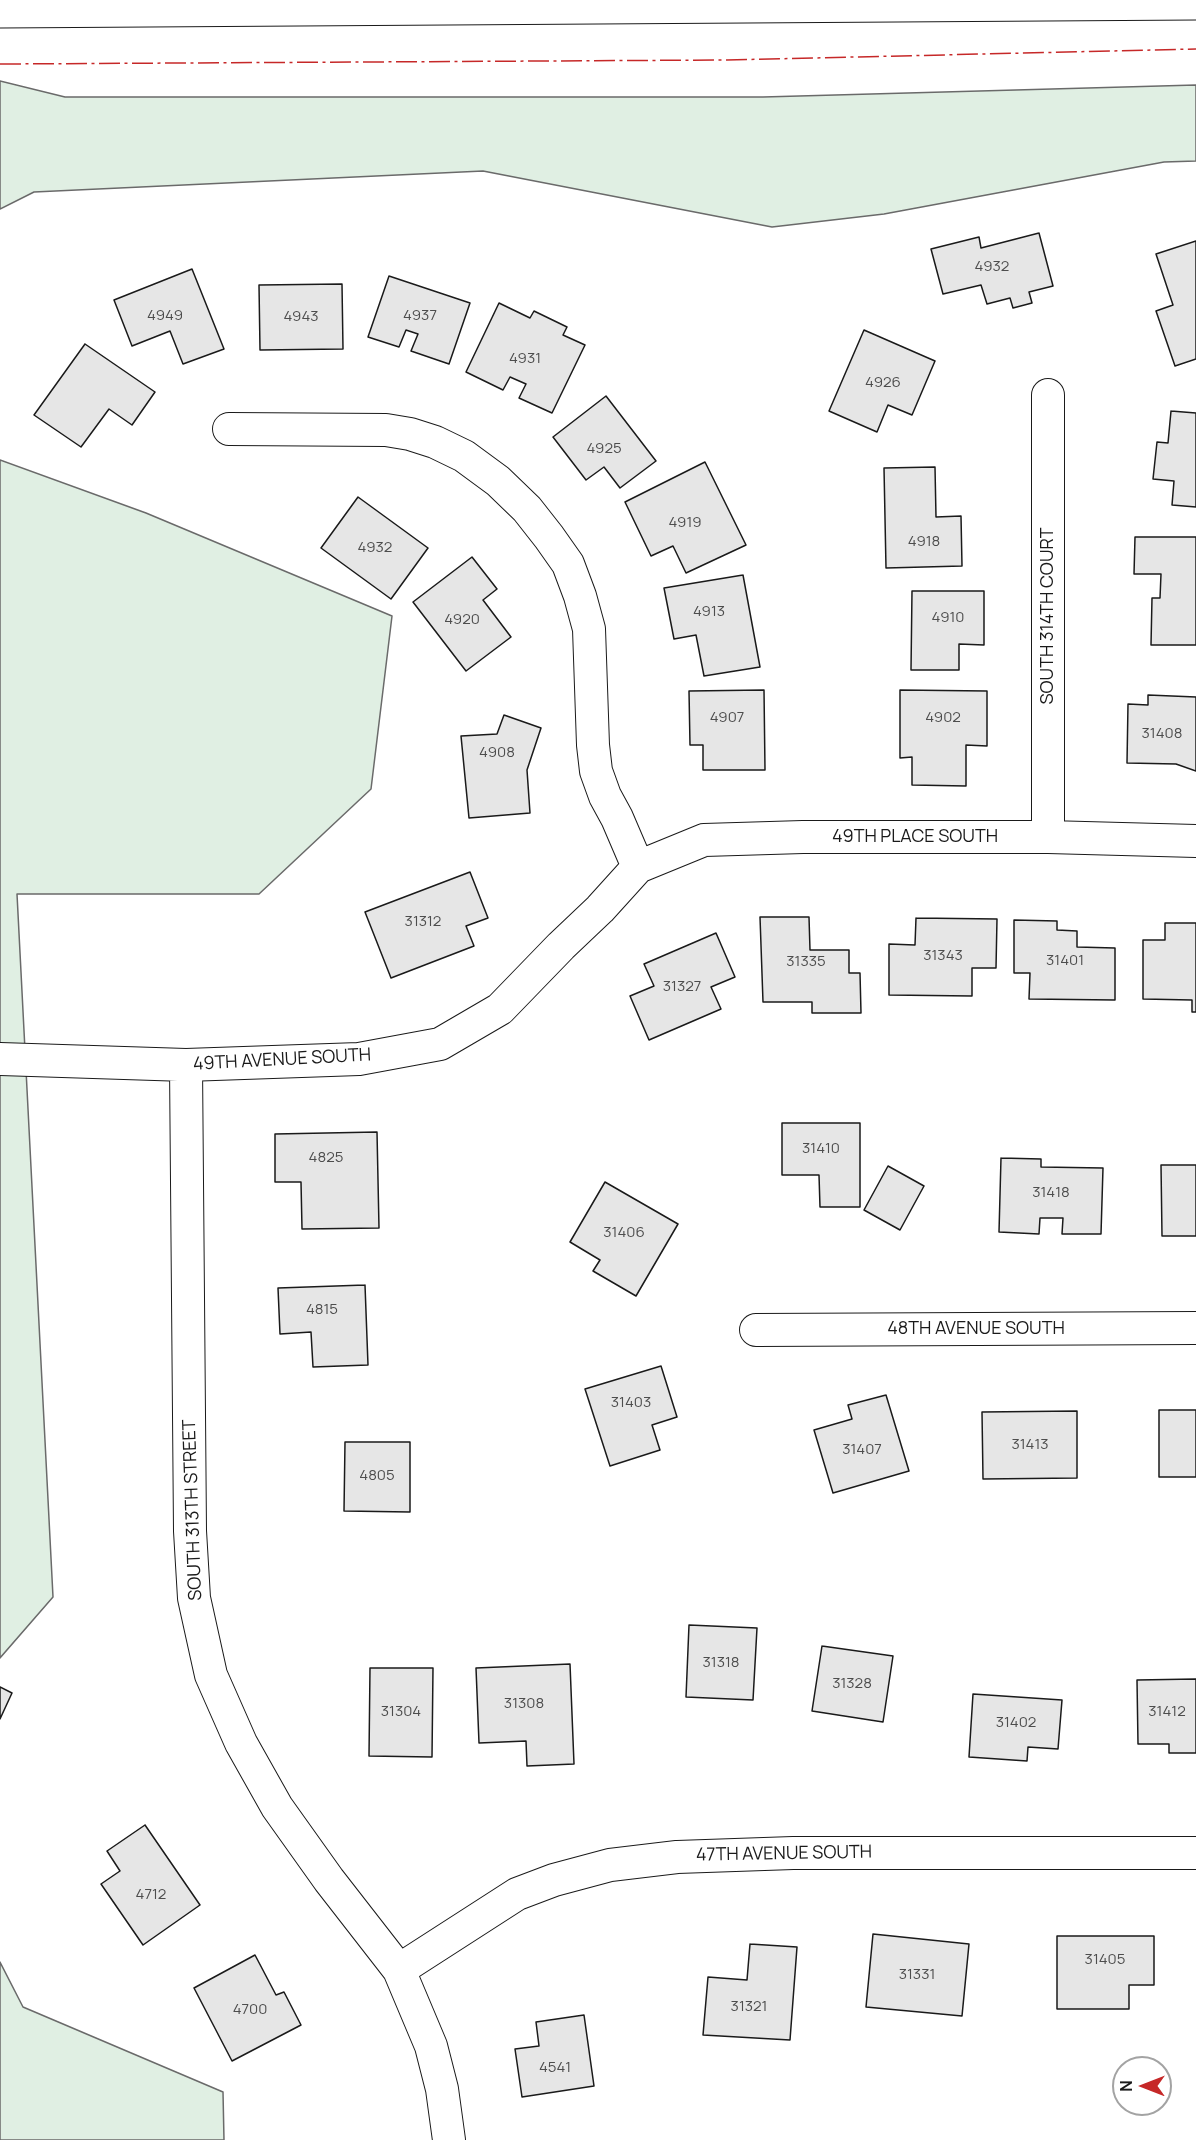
<!DOCTYPE html>
<html>
<head>
<meta charset="utf-8">
<style>
  body { margin:0 }
  #map { position:relative; width:1196px; height:2140px; overflow:hidden; background:#fff; font-family:Manrope,sans-serif }
  canvas { display:block }
  .north { position:absolute; left:1112px; top:2056px; width:60px; height:60px; box-sizing:border-box; background:#fff; border:2px solid #a3a3a3; border-radius:50%; rotate:270deg; font-size:16px; font-weight:700; line-height:24px; text-align:center; color:#1a1a1a }
  .north::after { content:''; display:block; margin:auto; width:21px; height:27px; background:#c62828; clip-path:polygon(50% 0,100% 100%,50% 72%,0 100%) }
</style>
</head>
<body>
<div id="map">
<canvas width="1196" height="2140"></canvas>
<div class="north">N</div>
</div>
<script>
const context = document.querySelector('canvas').getContext('2d');
context.lineJoin = 'round';
function fillPath(path, color) { context.fillStyle = color; context.fill(path, 'evenodd'); }
const shape = rows => new Path2D(rows.map(r => 'M' + r).join(''));
function strokePath(path, color, width, dash) { context.strokeStyle = color; context.lineWidth = width; context.lineCap = dash ? 'butt' : 'round'; context.setLineDash(dash || []); context.stroke(path); }
function drawText(font, color, halo, rows, align = 'center') {
  context.font = font + ' Manrope,sans-serif'; context.lineWidth = 4.5; context.setLineDash([]); context.textBaseline = 'middle'; context.strokeStyle = halo; context.fillStyle = color; for (const [text, x, y, turn = 0] of rows) {
    context.save(); context.translate(x, y); context.rotate((+turn || 0) * Math.PI / 180); context.textAlign = isNaN(turn) ? turn : align; if (halo) context.strokeText(text, 0, 0); context.fillText(text, 0, 0); context.restore();
  }
}
const green = shape([
  [0,81,65,97,763,97,1196,85,1196,161,1164,162,884,214,772,227,483,171,34,192,0,209,0,81],
  [0,460,146,513,392,616,371,789,259,894,17,894,53,1597,0,1658,0,460],
  [0,1962,23,2007,223,2092,224,2140,0,2140,0,1962]
]);
fillPath(green, '#e0efe3');
strokePath(green, '#6a6a6a', 1.5);
const building = shape([
  [1039,233,1053,286,1029,292,1032,303,1013,308,1010,298,987,304,981,285,943,294,931,249,979,237,981,248,1039,233],
  [1196,241,1196,359,1175,366,1156,311,1173,305,1156,254,1196,241],
  [192,269,224,349,183,364,170,331,132,346,114,300,192,269],
  [389,276,470,303,449,364,411,351,418,334,406,330,399,347,368,337,389,276],
  [342,284,343,349,260,350,259,285,342,284],
  [499,303,530,318,534,311,567,327,563,335,585,345,552,413,519,398,526,384,510,377,503,390,466,372,499,303],
  [864,330,935,361,912,415,888,405,877,432,829,411,864,330],
  [85,344,155,392,132,425,109,409,81,447,34,415,85,344],
  [606,396,656,461,620,488,604,467,586,480,553,437,606,396],
  [1171,411,1196,413,1196,507,1172,505,1174,481,1153,479,1157,442,1168,443,1171,411],
  [705,462,746,545,686,573,673,546,651,556,625,502,705,462],
  [935,467,936,517,961,516,962,566,886,568,884,468,935,467],
  [358,497,428,548,391,599,321,548,358,497],
  [1135,537,1196,537,1196,645,1151,645,1152,598,1160,598,1161,574,1134,574,1135,537],
  [472,557,497,589,483,600,511,637,466,671,413,602,472,557],
  [743,575,760,667,704,676,696,635,674,639,664,588,743,575],
  [912,591,984,591,984,645,959,644,959,670,911,670,912,591],
  [764,690,765,770,703,770,703,745,690,745,689,691,764,690],
  [900,690,987,691,987,746,966,745,966,786,912,785,912,757,900,758,900,690],
  [1148,695,1196,697,1196,771,1176,764,1127,763,1128,704,1148,705,1148,695],
  [504,715,541,728,527,770,530,813,469,818,461,736,497,734,504,715],
  [470,872,488,918,466,926,474,946,391,978,365,912,470,872],
  [760,917,809,917,810,950,849,950,849,973,860,973,861,1013,812,1013,812,1002,763,1002,760,917],
  [916,918,997,919,996,968,972,968,972,996,889,995,889,944,915,945,916,918],
  [1014,920,1057,921,1057,930,1077,931,1077,947,1115,948,1115,1000,1029,999,1030,973,1014,973,1014,920],
  [1165,923,1196,923,1196,1012,1192,1012,1192,1000,1143,999,1143,940,1165,940,1165,923],
  [716,933,735,977,711,987,721,1009,649,1040,630,996,654,986,644,964,716,933],
  [782,1123,860,1123,860,1207,820,1207,819,1175,782,1175,782,1123],
  [377,1132,379,1228,302,1229,301,1182,275,1182,275,1134,377,1132],
  [1001,1158,1041,1159,1041,1167,1103,1168,1101,1234,1062,1234,1063,1218,1040,1218,1039,1234,999,1232,1001,1158],
  [1161,1165,1196,1165,1196,1236,1162,1236,1161,1165],
  [888,1166,924,1186,900,1230,864,1210,888,1166],
  [605,1182,678,1224,636,1296,593,1271,600,1260,570,1242,605,1182],
  [365,1285,368,1365,313,1367,311,1332,280,1334,278,1288,365,1285],
  [661,1366,677,1417,652,1425,660,1450,610,1466,585,1389,661,1366],
  [886,1395,909,1471,833,1493,814,1430,852,1419,848,1405,886,1395],
  [1159,1410,1196,1410,1196,1477,1159,1477,1159,1410],
  [1077,1411,1077,1478,983,1479,982,1412,1077,1411],
  [345,1442,410,1442,410,1512,344,1511,345,1442],
  [689,1625,757,1628,753,1700,686,1697,689,1625],
  [822,1646,893,1656,883,1722,812,1711,822,1646],
  [570,1664,574,1764,527,1766,526,1741,479,1743,476,1668,570,1664],
  [370,1668,433,1668,432,1757,369,1756,370,1668],
  [1196,1679,1196,1753,1169,1753,1169,1744,1138,1744,1137,1680,1196,1679],
  [0,1687,12,1693,0,1719,0,1687],
  [973,1694,1062,1700,1058,1749,1028,1747,1027,1761,969,1757,973,1694],
  [145,1825,200,1905,143,1945,101,1884,120,1871,107,1851,145,1825],
  [873,1934,969,1944,962,2016,866,2007,873,1934],
  [1057,1936,1154,1936,1154,1985,1129,1985,1129,2009,1057,2009,1057,1936],
  [750,1944,797,1947,790,2040,703,2035,708,1977,747,1980,750,1944],
  [255,1955,276,1995,284,1992,301,2025,232,2061,194,1988,255,1955],
  [584,2015,594,2086,522,2097,515,2049,539,2046,536,2022,584,2015]
]);
fillPath(building, '#e6e6e6');
strokePath(building, '#1a1a1a', 1.5);
const street = shape([
  [1048,395,1048,837],
  [229,429,386,430,410,434,435,442,464,456,498,481,527,509,549,537,568,564,580,596,589,629,593,745,596,771,605,796,617,818,638,867],
  [0,1059,186,1065,359,1059,440,1044,500,1009,561,946,600,909,638,867,704,840,803,837,1048,837,1196,841],
  [186,1065,190,1531,194,1598,211,1675,241,1743,277,1807,329,1880,399,1970,431,2046,442,2089,449,2140],
  [756,1330,1196,1328],
  [399,1970,517,1894,554,1880,610,1865,677,1857,793,1853,1196,1853]
]);
const secondary = shape([
  [0,11,1196,3]
]);
strokePath(street, '#1a1a1a', 34);
strokePath(secondary, '#1a1a1a', 35);
strokePath(street, '#fff', 32);
strokePath(secondary, '#fff', 33);
strokePath(shape([
  [0,64,727,60,1196,49]
]), '#c62828', 1.5, [21, 4.5, 3, 4.5]);
drawText('15px', '#4d4d4d', null, [
  ["4932",992,267],
  ["4949",165,316],
  ["4937",420,316],
  ["4943",301,317],
  ["4931",525,359],
  ["4926",883,383],
  ["4925",604,449],
  ["4919",685,523],
  ["4918",924,542],
  ["4932",375,548],
  ["4913",709,612],
  ["4910",948,618],
  ["4920",462,620],
  ["4907",727,718],
  ["4902",943,718],
  ["31408",1162,734],
  ["4908",497,753],
  ["31312",423,922],
  ["31343",943,956],
  ["31401",1065,961],
  ["31335",806,962],
  ["31327",682,987],
  ["31410",821,1149],
  ["4825",326,1158],
  ["31418",1051,1193],
  ["31406",624,1233],
  ["4815",322,1310],
  ["31403",631,1403],
  ["31413",1030,1445],
  ["31407",862,1450],
  ["4805",377,1476],
  ["31318",721,1663],
  ["31328",852,1684],
  ["31308",524,1704],
  ["31304",401,1712],
  ["31412",1167,1712],
  ["31402",1016,1723],
  ["4712",151,1895],
  ["31405",1105,1960],
  ["31331",917,1975],
  ["31321",749,2007],
  ["4700",250,2010],
  ["4541",555,2068]
]);
drawText('18px', '#1a1a1a', '#fff', [
  ["SOUTH 314TH COURT",1048,616,-90],
  ["49TH PLACE SOUTH",915,837],
  ["49TH AVENUE SOUTH",282,1060,-3],
  ["48TH AVENUE SOUTH",976,1329],
  ["SOUTH 313TH STREET",193,1510,-92],
  ["47TH AVENUE SOUTH",784,1854,-1]
]);
</script>
</body>
</html>
